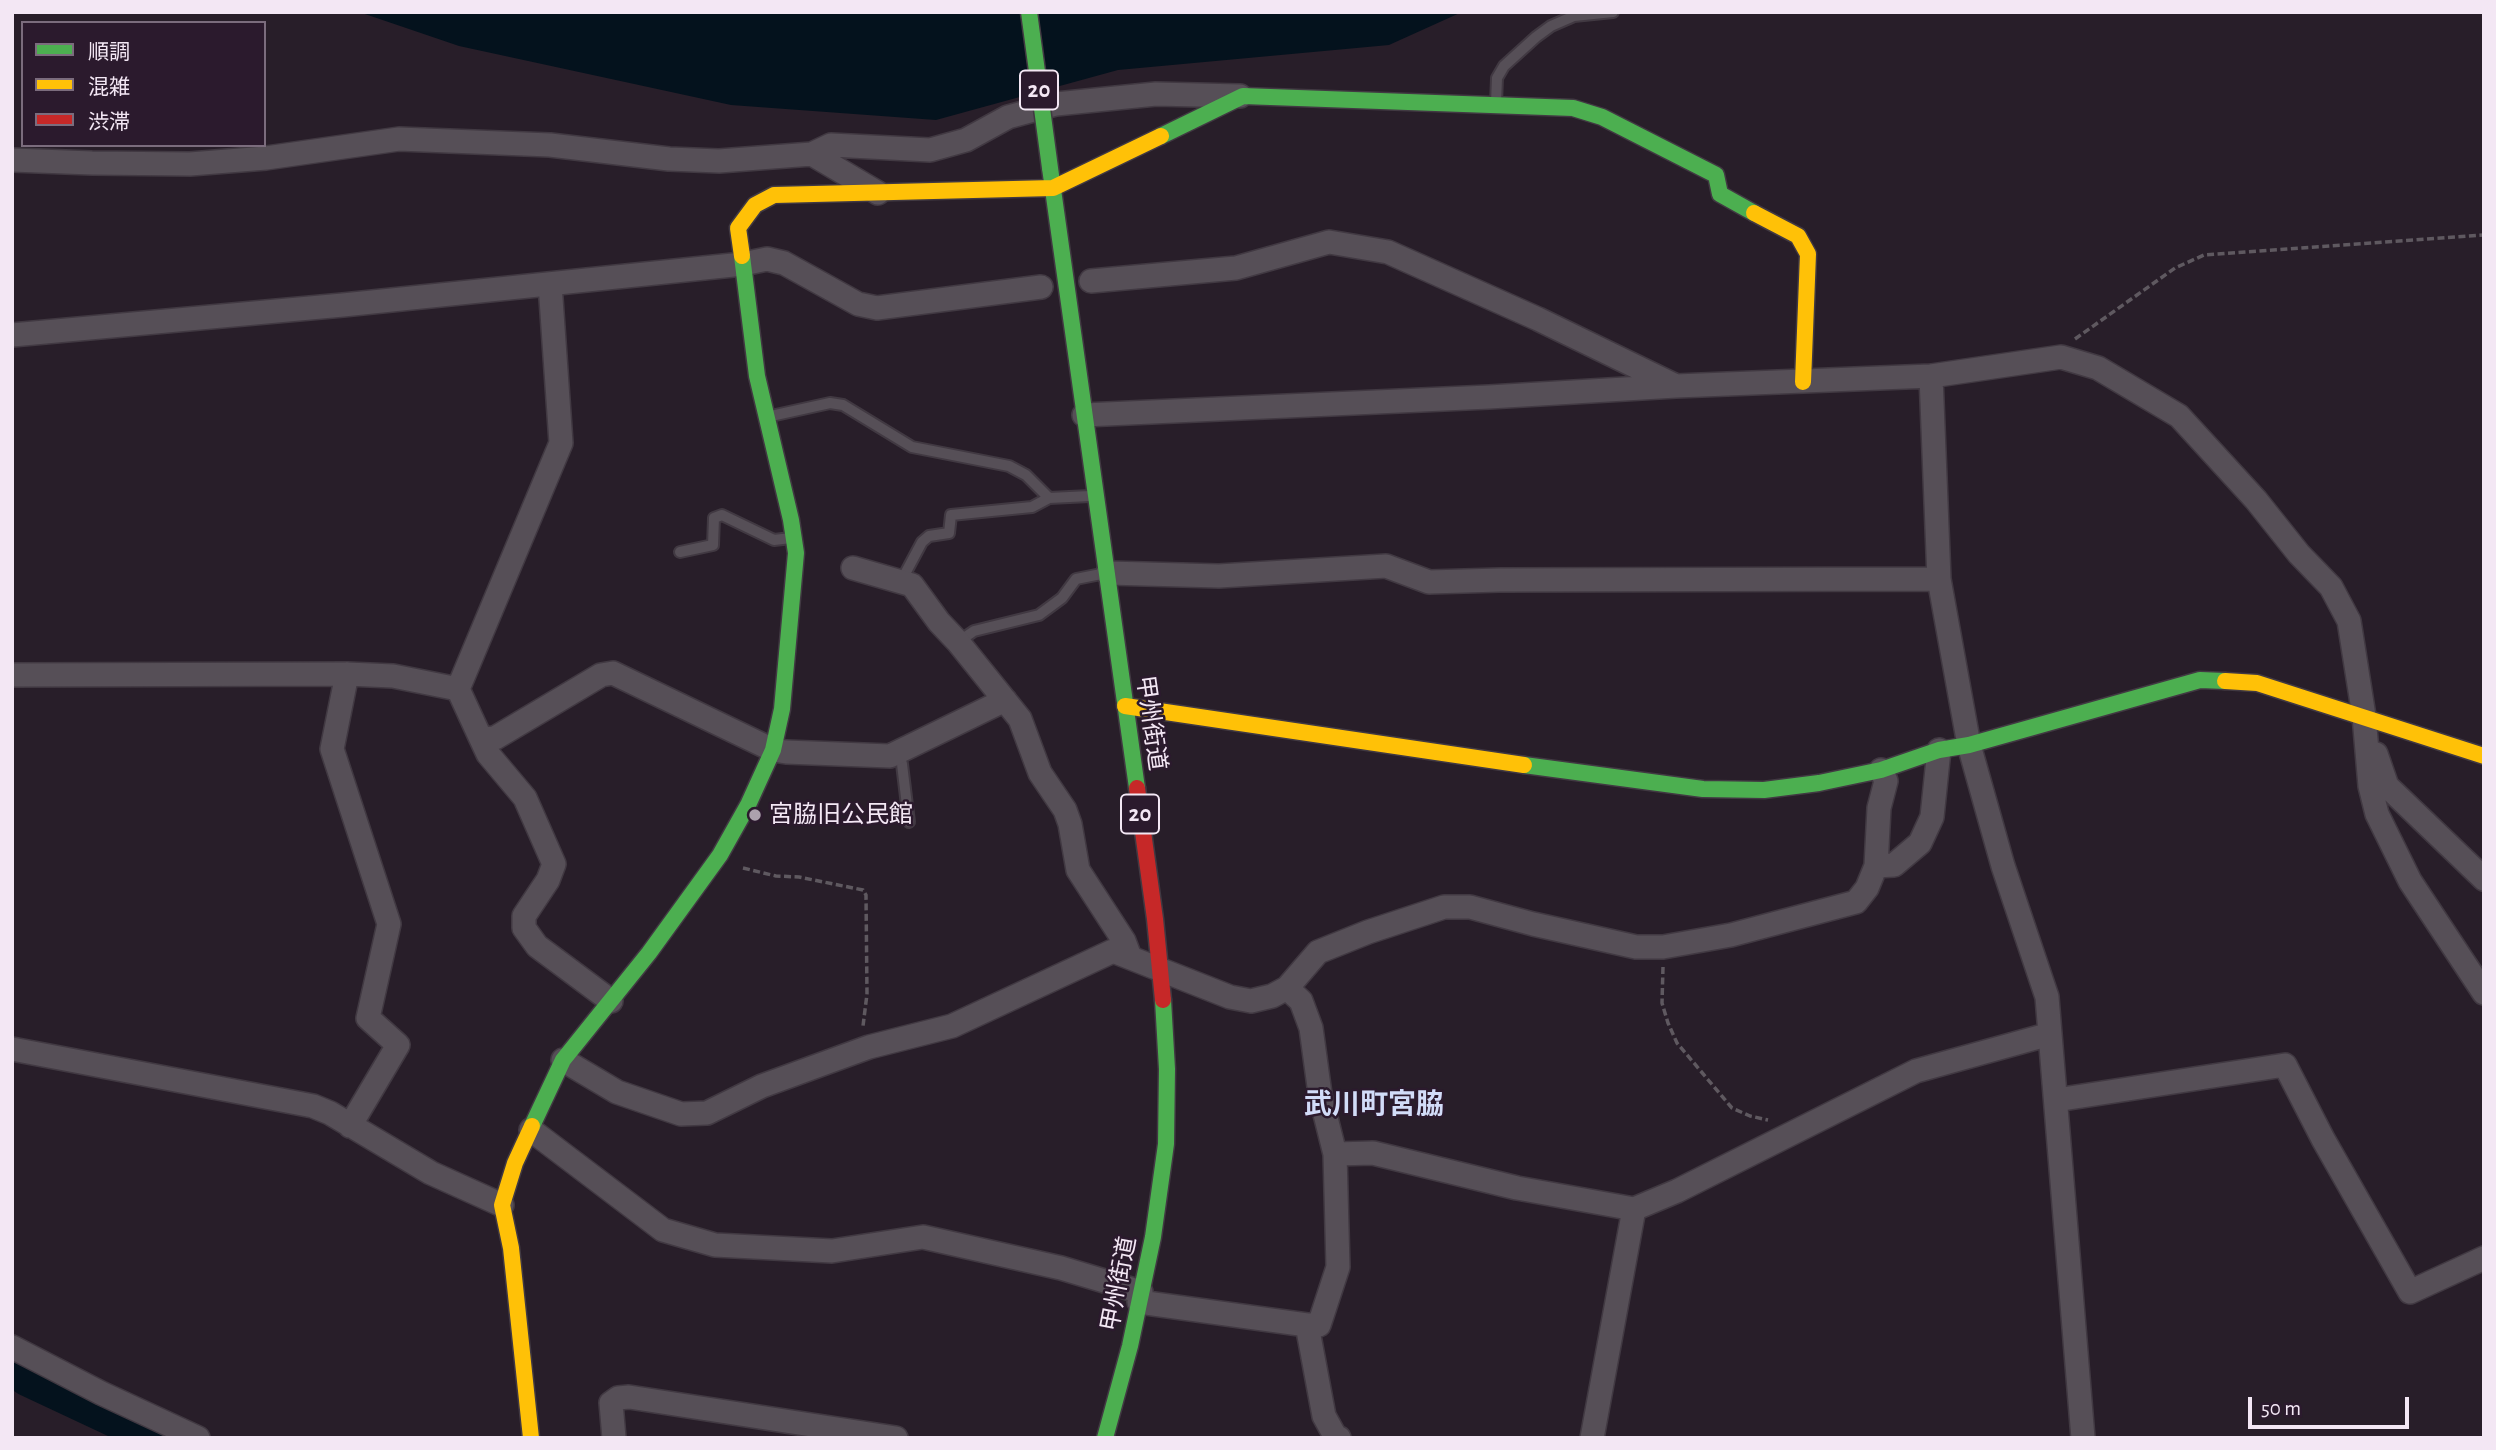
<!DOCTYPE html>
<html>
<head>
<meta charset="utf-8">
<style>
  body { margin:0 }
  #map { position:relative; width:2496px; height:1450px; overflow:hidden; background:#281e29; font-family:"Alegreya Sans","Noto Sans JP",sans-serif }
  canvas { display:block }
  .frame { position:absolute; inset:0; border:14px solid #f3e7f4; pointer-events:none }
  .legend { position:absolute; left:21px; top:21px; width:245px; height:126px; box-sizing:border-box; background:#2b1a2d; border:2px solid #7b6c7d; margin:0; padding:9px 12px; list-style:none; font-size:21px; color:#f3e7f4 }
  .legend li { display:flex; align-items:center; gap:14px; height:35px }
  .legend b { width:35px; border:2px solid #7b6c7d }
  .scale { position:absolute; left:2248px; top:1397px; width:161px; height:32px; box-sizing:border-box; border:4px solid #f3e7f4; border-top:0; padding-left:9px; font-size:21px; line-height:24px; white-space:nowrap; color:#f3e7f4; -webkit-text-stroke:5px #2b1a2d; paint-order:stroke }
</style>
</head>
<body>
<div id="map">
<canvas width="2496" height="1450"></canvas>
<div class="frame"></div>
<ul class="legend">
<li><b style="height:9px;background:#4caf50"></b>順調</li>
<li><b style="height:9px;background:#ffc107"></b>混雑</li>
<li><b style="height:9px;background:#c62828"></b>渋滞</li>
</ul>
<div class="scale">50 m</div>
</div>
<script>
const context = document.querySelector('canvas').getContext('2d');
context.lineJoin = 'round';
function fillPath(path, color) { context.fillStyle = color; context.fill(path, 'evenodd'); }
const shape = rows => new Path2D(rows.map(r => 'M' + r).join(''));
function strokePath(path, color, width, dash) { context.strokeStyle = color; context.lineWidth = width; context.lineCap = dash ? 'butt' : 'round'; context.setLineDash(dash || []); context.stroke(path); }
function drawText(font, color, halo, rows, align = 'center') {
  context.font = font + ' "Alegreya Sans","Noto Sans JP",sans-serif'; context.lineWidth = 5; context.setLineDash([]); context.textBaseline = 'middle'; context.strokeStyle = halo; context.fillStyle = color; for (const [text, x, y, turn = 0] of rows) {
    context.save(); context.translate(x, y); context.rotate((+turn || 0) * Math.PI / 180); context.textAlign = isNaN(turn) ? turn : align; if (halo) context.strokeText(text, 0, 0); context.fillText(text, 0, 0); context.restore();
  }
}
fillPath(shape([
  [359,12,1462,12,1389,45,1118,70,936,120,731,105,459,46]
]), '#04121d');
strokePath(shape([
  [12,1366,27,1377,157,1438]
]), '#04121d', 38);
const lane = shape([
  [1496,103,1497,78,1504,66,1536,37,1551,26,1574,16,1613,12],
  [771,416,830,403,843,405,912,447,1009,466,1026,475,1049,498],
  [680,552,713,545,714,518,722,515,774,540,791,538],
  [904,583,906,572,922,542,929,536,949,533,951,515,1032,507,1049,498,1090,496],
  [958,642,974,631,1039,615,1062,598,1076,579,1101,574],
  [898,753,902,764,909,822]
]);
const street = shape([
  [12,160,92,163,190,164,266,158,399,139,550,145,669,159,719,161,812,154],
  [878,193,812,154,831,145,930,150,966,140,1008,117,1056,104,1156,94,1240,96],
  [1091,281,1236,268,1329,242,1388,252,1538,319,1674,385],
  [550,284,561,443,458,689,481,739,495,738,601,675,613,673,773,750,786,752,890,756,1005,700],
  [12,335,343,305,743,264,767,259,784,263,858,304,877,308,1041,287],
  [1931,376,1939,579,1969,745,2003,866,2047,997,2083,1438],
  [1084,415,1489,397,1676,386,1931,376,2061,357,2098,368,2179,416,2256,500,2299,554,2331,587,2349,621,2364,716,2370,786,2377,814,2410,881,2484,993],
  [853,568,912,585,939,622,958,642,1020,719,1040,773,1065,810,1070,824,1078,870,1124,941,1130,957],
  [1108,573,1219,576,1386,566,1429,582,1500,580,1939,579],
  [347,674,332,749,389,924,368,1018,398,1045,350,1126],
  [12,675,347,674,393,676,458,689],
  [481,739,488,754,525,798,554,864,548,880,524,916,524,928,537,946,611,1001],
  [2376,754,2387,786,2484,879],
  [1876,866,1894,865,1920,843,1932,817,1939,750],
  [1287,988,1301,1001,1311,1028,1320,1094,1335,1154,1338,1267,1319,1325,1307,1325],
  [12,1049,313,1106,330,1113,431,1173,502,1205],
  [563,1060,617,1092,681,1114,707,1113,762,1086,869,1047,952,1026,1113,951,1230,997,1251,1001,1272,996,1287,988,1318,952,1368,932,1444,907,1470,907,1533,924,1636,947,1663,947,1731,935,1856,902,1867,888,1876,866,1879,808,1886,781,1881,770],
  [2056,1100,2285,1065,2323,1139,2410,1292,2484,1258],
  [531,1130,663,1230,715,1245,832,1251,923,1237,1061,1268,1141,1292],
  [1335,1154,1373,1153,1517,1188,1634,1209,1677,1191,1916,1071,2050,1034],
  [1139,1302,1307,1325,1324,1416,1335,1436,1339,1438],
  [12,1347,101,1393,198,1438],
  [614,1438,611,1403,618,1398,629,1397,896,1438],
  [1592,1438,1634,1209]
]);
const fast = shape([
  [1161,136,1243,96,1573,108,1602,117,1716,175,1720,194,1754,213],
  [1050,168,1137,788],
  [1524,765,1703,789,1764,790,1819,783,1881,770,1939,750,1969,745,2200,680,2225,681],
  [532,1126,563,1060,649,953,720,855,748,805,773,750,782,709,796,553,791,520,757,376,742,256],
  [1105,1438,1130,1346,1153,1237,1166,1144,1167,1069,1163,1000]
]);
const slow = shape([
  [1754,213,1798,236,1808,254,1803,382],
  [742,256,738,228,755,205,774,195,1053,188,1161,136],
  [2225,681,2257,683,2484,756],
  [1125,706,1524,765],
  [531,1438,511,1248,502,1205,515,1163,532,1126]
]);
const jam = shape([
  [1137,788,1155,919,1163,1000]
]);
strokePath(lane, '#413942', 14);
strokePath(street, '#413942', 26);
strokePath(fast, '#413942', 19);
strokePath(slow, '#413942', 19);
strokePath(jam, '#413942', 19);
strokePath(shape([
  [2075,339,2175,268,2204,255,2484,235],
  [743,868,776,876,799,877,863,890,866,895,867,994,863,1026],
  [1663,967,1662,1003,1668,1023,1677,1043,1732,1108,1750,1116,1768,1120]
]), '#5f5960', 3.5, [7, 3.5]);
strokePath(lane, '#564f57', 10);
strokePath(street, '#564f57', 23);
strokePath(fast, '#4caf50', 16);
strokePath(slow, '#ffc107', 16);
strokePath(jam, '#c62828', 16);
const fastBridge = shape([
  [1029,12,1050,168]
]);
strokePath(fastBridge, '#413942', 19, []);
strokePath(fastBridge, '#4caf50', 16);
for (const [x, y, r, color] of [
  [755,815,7,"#aca1ad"]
]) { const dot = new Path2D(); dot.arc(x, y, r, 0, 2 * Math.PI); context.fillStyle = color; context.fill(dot); strokePath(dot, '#2b1a2d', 2.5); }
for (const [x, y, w] of [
  [1039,90,38],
  [1140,814,38]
]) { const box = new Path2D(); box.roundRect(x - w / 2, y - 19.5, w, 39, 5); context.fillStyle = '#2b1a2d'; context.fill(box); strokePath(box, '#f3e7f4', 2); }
drawText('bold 23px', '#f3e7f4', null, [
  ["20",1039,90],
  ["20",1140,814]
]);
drawText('24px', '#f3e7f4', '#2b1a2d', [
  ["甲州街道",1151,723,82],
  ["甲州街道",1119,1284,-79]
]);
drawText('24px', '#f3e7f4', '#2b1a2d', [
  ["宮脇旧公民館",769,815]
], 'left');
drawText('bold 28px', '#d2dcf8', '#2b1a2d', [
  ["武川町宮脇",1374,1105]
]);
</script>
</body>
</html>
